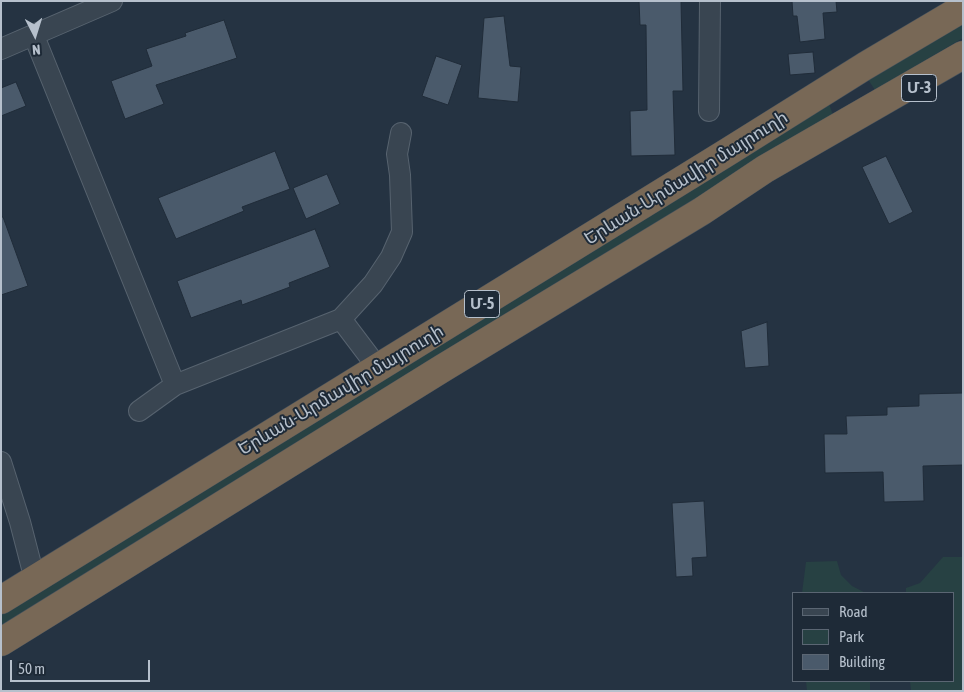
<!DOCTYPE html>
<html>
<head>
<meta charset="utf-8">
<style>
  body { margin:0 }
  #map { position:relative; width:964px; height:692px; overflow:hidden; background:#253342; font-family:"Asap Condensed",sans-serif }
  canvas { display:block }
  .frame { position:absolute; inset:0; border:2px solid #b6c0cc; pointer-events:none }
  .legend { position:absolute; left:792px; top:592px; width:162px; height:90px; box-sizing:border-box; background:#1e2a37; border:1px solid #5b6673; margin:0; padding:6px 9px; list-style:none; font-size:15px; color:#b6c0cc }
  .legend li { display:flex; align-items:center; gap:10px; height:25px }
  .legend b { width:25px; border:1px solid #5b6673 }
  .north { position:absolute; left:10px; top:10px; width:50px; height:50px; -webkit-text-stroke:4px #1e2a37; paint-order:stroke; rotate:175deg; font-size:14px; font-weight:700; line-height:20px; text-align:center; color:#b6c0cc }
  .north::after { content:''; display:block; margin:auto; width:18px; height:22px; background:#b6c0cc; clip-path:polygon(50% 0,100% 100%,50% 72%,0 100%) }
  .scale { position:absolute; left:10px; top:660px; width:140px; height:22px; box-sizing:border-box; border:2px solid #b6c0cc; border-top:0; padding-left:6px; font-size:15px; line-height:18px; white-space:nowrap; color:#b6c0cc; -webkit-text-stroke:4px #1e2a37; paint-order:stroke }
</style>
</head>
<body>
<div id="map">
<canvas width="964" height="692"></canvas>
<div class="frame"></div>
<ul class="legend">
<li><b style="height:6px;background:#394551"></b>Road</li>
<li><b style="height:14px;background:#274143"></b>Park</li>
<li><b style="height:14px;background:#4a5a6b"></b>Building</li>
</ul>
<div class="north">N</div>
<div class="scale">50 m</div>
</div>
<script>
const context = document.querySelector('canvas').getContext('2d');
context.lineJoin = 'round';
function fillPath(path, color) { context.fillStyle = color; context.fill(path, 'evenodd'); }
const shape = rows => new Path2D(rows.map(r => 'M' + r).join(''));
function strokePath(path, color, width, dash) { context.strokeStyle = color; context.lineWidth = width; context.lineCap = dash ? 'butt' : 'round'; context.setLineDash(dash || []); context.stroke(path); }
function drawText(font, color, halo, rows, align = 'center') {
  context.font = font + ' "Asap Condensed","Noto Sans Armenian",sans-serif'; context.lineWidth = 4; context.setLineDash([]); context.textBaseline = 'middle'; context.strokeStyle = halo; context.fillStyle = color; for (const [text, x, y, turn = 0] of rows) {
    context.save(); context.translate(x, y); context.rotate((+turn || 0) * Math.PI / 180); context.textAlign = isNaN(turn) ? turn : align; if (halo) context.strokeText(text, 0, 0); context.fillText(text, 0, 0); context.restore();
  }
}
fillPath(shape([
  [963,23,963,38,875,90,867,78],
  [828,101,833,115,1,629,1,613],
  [943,557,963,557,963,691,911,691,910,681,953,681,953,593,906,593,906,588,920,583],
  [837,561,841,575,852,586,866,593,802,593,806,562],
  [806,681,870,681,870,691,807,691]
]), '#274143');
const building = shape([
  [639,1,681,1,683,91,673,91,675,155,631,156,630,111,647,110,646,25,640,25,639,1],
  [792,1,836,1,837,12,823,13,825,39,800,42,797,16,793,16,792,1],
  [504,16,510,66,521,67,518,102,478,98,484,18,504,16],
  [224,20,237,58,156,85,164,104,125,119,111,81,152,66,146,49,186,36,185,33,224,20],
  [813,52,815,73,790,75,788,54,813,52],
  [436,56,462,65,448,105,422,96,436,56],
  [16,82,26,106,1,116,1,88,16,82],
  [275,151,290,189,242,207,244,211,176,239,158,198,275,151],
  [886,156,913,212,889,224,862,167,886,156],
  [327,174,340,204,306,219,293,188,327,174],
  [1,217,3,217,28,286,1,295,1,217],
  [315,229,330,267,289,283,290,287,242,305,241,300,191,318,177,281,315,229],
  [767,322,769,366,745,368,741,331,767,322],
  [963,393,963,465,923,466,924,501,884,502,883,472,825,473,824,434,847,434,846,416,887,415,887,407,919,406,919,394,963,393],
  [704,501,707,557,692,558,693,576,676,577,672,503,704,501]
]);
fillPath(building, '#4a5a6b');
strokePath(building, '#202c39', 1);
const minor = shape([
  [34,36,175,385,341,319,373,284,391,257,402,232,400,175,397,154,401,133],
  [1,49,112,1],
  [709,111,710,1],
  [341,319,378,368],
  [139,411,175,385],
  [1,462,20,522,35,580]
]);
const highway = shape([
  [1,600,726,153,865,66,963,8],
  [1,642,443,368,702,211,765,169,963,55]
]);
strokePath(minor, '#57636f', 22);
strokePath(highway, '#44505c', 29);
strokePath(minor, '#394551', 20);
strokePath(highway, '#786856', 28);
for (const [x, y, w] of [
  [919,88,35],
  [482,304,35]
]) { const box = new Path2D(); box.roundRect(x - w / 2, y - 13.5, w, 27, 4); context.fillStyle = '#1e2a37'; context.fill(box); strokePath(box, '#b6c0cc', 1); }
drawText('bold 16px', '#b6c0cc', null, [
  ["Մ-3",919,88],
  ["Մ-5",482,304]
]);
drawText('18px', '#b6c0cc', '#1e2a37', [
  ["Երևան-Արմավիր մայրուղի",686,178,-32],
  ["Երևան-Արմավիր մայրուղի",341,390,-31]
]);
</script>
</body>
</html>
